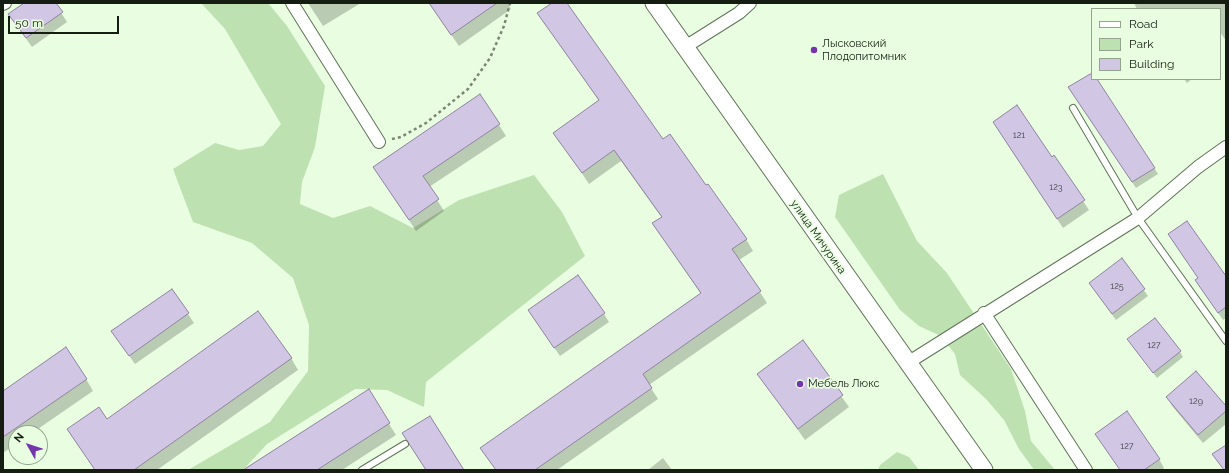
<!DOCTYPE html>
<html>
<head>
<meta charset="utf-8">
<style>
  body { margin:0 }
  #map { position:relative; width:1229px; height:473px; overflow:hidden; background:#e9fee1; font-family:Raleway,sans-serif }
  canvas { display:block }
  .frame { position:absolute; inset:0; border:4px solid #151d13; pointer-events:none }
  .legend { position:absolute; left:1091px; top:8px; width:130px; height:72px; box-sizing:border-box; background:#e9fee1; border:1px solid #94a48f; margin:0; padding:5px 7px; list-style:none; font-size:12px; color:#151d13 }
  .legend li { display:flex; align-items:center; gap:8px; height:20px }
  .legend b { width:20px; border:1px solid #94a48f }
  .north { position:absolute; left:8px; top:425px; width:40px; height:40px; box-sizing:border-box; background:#e9fee1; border:1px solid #94a48f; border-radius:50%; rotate:309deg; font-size:11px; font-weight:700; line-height:16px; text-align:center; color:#151d13 }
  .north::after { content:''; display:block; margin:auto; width:14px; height:18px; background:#7336ac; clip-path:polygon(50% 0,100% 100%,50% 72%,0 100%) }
  .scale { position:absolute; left:8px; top:16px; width:111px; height:18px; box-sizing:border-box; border:2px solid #151d13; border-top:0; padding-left:5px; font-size:12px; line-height:14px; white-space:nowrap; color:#151d13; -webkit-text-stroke:3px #e9fee1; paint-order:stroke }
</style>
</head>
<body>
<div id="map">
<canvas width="1229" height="473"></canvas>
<div class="frame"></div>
<ul class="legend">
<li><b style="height:5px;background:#fff"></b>Road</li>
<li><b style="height:11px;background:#bee1b1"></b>Park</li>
<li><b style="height:11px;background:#d2c6e5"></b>Building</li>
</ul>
<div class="north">N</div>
<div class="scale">50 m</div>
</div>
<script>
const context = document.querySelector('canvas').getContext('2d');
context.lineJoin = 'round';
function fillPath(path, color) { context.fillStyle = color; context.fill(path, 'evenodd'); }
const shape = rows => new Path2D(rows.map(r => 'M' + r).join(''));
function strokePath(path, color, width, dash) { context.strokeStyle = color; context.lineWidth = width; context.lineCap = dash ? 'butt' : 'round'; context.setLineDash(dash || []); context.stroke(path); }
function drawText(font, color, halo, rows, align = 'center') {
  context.font = font + ' Raleway,sans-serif'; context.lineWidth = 3.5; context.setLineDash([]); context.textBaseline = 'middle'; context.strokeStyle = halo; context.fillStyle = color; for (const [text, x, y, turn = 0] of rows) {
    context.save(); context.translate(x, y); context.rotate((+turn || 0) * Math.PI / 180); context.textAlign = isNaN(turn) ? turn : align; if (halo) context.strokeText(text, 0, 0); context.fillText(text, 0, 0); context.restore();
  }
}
fillPath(shape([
  [201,3,268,3,287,26,325,86,315,147,302,182,300,204,333,218,370,206,413,228,459,200,534,175,562,212,585,256,426,382,424,407,387,390,355,389,267,444,243,470,188,470,270,422,308,371,309,325,293,278,252,243,193,222,173,169,215,143,239,150,263,146,281,124,225,29],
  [883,174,917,241,947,273,1011,369,1025,411,1031,441,1055,470,1034,470,1019,449,1004,420,986,399,960,375,955,354,941,336,919,326,900,310,835,217,839,195],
  [897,452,909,457,919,470,878,470,880,465]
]), '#bee1b1');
fillPath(shape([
  [25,3,55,3,67,22,32,47,15,23],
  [308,3,361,3,323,26],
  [429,3,507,3,511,9,459,46],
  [554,3,566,3,663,140,706,186,746,239,753,251,739,260,767,303,649,385,658,399,557,470,496,470,488,459,701,294,653,224,662,218,621,161,589,184,555,133,599,101,539,14],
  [1134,3,1226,3,1226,41,1220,32,1220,9,1137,9],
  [1092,74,1092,79,1096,79,1158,174,1136,188,1073,93],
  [1184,79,1192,79,1187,83],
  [499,125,506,136,429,187,444,211,416,231,374,167],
  [999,131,1052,159,1054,157,1089,210,1063,228],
  [1169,235,1226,278,1226,318,1223,320,1201,288,1199,279],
  [1122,260,1148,296,1116,320,1090,284],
  [172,290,194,323,135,364,118,340],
  [604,314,609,322,560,356,534,319],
  [1129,340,1180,352,1183,357,1157,378],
  [802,342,849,407,805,440,758,374],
  [291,358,298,370,157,470,95,470,68,429,107,420],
  [86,379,93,391,32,433,16,433,16,444,3,453,3,392],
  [368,391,396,435,342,470,256,470],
  [1167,397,1226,407,1226,424,1203,443,1172,406],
  [663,458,672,470,648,470],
  [1159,459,1164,468,1162,470,1120,470]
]), '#0003');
const building = shape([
  [24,3,56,3,63,12,26,38,8,14,24,3],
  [429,3,497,3,451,35,429,3],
  [552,3,567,3,663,139,670,134,706,185,708,184,747,239,732,249,761,291,643,374,652,388,535,470,496,470,480,448,701,293,652,223,662,217,614,150,582,173,553,133,599,100,537,13,552,3],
  [1092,73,1092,79,1097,79,1155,168,1132,182,1068,87,1092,73],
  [480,94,500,124,423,176,439,199,409,220,373,167,480,94],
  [1017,105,1052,157,1054,155,1085,200,1057,219,993,122,1017,105],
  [1187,221,1226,276,1226,307,1218,313,1195,280,1198,278,1168,234,1187,221],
  [1122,258,1145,289,1112,314,1089,283,1122,258],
  [578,275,605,313,554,348,528,310,578,275],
  [172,289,189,313,129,356,111,331,172,289],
  [258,311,292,358,134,470,95,470,67,429,99,407,107,419,258,311],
  [1155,318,1181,351,1153,373,1127,339,1155,318],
  [803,340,843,395,798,429,757,374,803,340],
  [66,347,87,379,3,437,3,391,66,347],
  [1196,371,1226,406,1226,411,1198,435,1166,397,1196,371],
  [369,389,390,423,317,470,243,470,369,389],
  [1127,411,1160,459,1144,470,1120,470,1095,434,1127,411],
  [430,416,464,470,426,470,402,433,430,416],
  [1226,445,1226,470,1224,470,1212,454,1226,445]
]);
fillPath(building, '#d2c6e5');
strokePath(building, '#8f83a0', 1);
const service = shape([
  [1073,108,1138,218,1226,341],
  [362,470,405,444]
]);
const minor = shape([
  [292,3,379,142],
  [3,4,5,3],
  [685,47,739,13,750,3],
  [984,313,1086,470],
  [909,362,1138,218,1198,167,1226,147]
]);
const secondary = shape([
  [654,3,984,470]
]);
strokePath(service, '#607359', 8);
strokePath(minor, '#607359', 14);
strokePath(secondary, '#607359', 19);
strokePath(shape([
  [392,139,401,137,426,123,468,89,490,58,504,26,510,3]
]), '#798774', 2.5, [3, 3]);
strokePath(service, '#fff', 6);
strokePath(minor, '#fff', 12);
strokePath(secondary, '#fff', 17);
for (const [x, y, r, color] of [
  [814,50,4,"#7336ac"],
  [800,384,4,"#7336ac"]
]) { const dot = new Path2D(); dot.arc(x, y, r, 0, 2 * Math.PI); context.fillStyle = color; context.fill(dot); strokePath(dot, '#e9fee1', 1.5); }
drawText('9px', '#444748', null, [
  ["121",1019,135],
  ["123",1056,187],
  ["125",1117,286],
  ["127",1154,345],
  ["129",1196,401],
  ["127",1127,446]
]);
drawText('11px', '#151d13', '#e9fee1', [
  ["Лысковский",822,44],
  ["Плодопитомник",822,57],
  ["Мебель Люкс",808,384]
], 'left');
drawText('11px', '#151d13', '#e9fee1', [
  ["улица Мичурина",818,237,55]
]);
</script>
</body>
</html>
